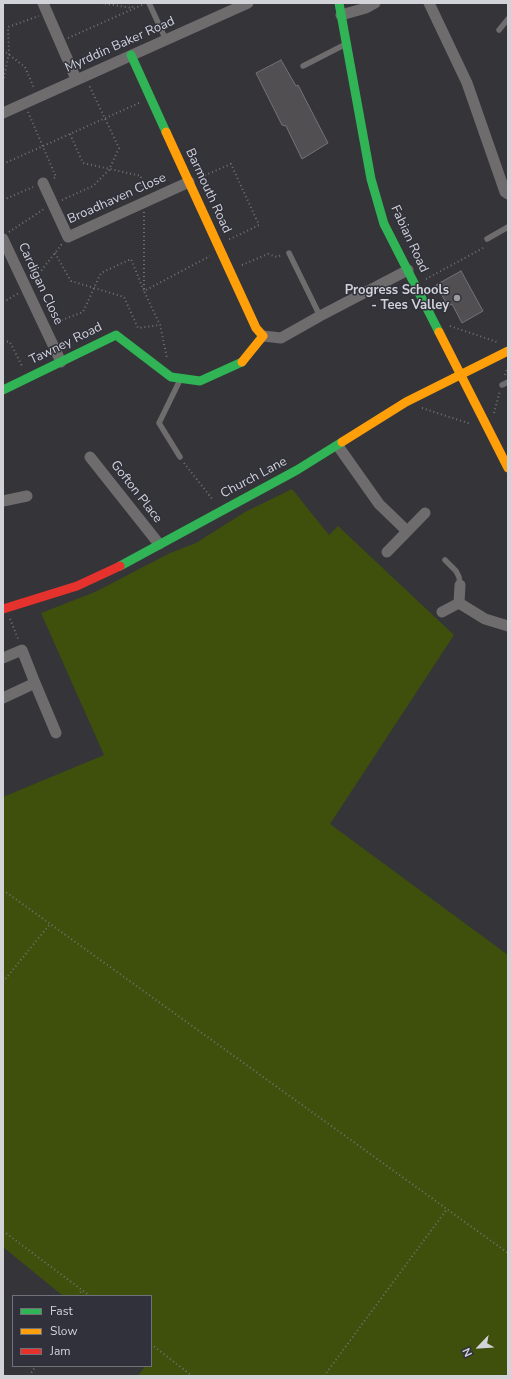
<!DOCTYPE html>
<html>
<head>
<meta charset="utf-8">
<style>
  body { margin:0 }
  #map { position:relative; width:511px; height:1379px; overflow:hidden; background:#343439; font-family:"Nunito Sans",sans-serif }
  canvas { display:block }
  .frame { position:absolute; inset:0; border:4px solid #d2d2d9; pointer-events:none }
  .legend { position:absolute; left:12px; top:1295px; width:140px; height:72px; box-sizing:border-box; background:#31313c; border:1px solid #71717b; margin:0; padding:5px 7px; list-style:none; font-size:12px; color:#d2d2d9 }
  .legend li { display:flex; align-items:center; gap:8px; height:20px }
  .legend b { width:20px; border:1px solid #71717b }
  .north { position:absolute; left:459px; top:1327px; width:40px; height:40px; -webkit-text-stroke:3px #31313c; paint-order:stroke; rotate:245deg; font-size:11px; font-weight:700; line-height:16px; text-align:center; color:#d2d2d9 }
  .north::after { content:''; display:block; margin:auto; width:14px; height:18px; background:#d2d2d9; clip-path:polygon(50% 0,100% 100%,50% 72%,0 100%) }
</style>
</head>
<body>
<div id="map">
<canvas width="511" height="1379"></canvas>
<div class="frame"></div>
<ul class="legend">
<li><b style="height:5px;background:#30b455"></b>Fast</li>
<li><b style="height:5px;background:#ff9f0a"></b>Slow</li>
<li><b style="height:5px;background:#e5322d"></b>Jam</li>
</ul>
<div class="north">N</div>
</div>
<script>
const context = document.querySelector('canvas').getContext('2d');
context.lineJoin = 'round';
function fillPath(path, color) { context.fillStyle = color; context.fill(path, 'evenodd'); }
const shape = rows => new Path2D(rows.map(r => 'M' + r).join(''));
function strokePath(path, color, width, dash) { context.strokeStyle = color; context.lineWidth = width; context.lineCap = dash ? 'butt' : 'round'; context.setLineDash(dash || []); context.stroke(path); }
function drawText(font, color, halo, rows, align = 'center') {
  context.font = font + ' "Nunito Sans",sans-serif'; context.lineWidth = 3; context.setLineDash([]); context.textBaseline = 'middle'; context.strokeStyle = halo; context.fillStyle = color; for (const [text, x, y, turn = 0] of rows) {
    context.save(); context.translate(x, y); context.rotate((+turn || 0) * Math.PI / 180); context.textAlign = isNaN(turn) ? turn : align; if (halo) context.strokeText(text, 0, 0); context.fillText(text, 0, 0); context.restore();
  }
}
fillPath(shape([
  [292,489,329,535,338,526,454,635,330,824,508,955,508,1376,138,1376,145,1366,151,1366,151,1296,63,1296,3,1247,3,797,104,755,41,613,95,592,170,553,196,543,245,512]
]), '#3e500c');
const building = shape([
  [281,60,296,86,298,85,328,143,302,159,286,126,282,125,256,73,281,60],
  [461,271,483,311,462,323,452,304,448,306,436,285,461,271]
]);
fillPath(building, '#514f52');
strokePath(building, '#757276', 1);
strokePath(shape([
  [101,3,132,8],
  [130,3,133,8],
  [68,38,142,5],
  [3,50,25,67,34,88],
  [3,82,9,53,8,27,39,16],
  [28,112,56,177,52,179],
  [70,134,83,163,141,176,142,192],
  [3,164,139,103],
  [201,177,231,164,259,225,228,240],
  [3,200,33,187],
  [62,200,93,186,109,170,119,148,89,85],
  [144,212,144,291,160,325,167,358],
  [9,232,44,209],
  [55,253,71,281,124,297,138,328,160,325],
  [242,265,268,254,277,257,282,255],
  [426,279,485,247],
  [34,280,62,244],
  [3,302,19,293],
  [54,323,83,312,101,273,131,259,144,291,210,256],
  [450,326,497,342],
  [3,341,10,342,22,366],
  [505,375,508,367],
  [422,408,471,424],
  [494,413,500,391],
  [184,463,213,500],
  [10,619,19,641],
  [3,890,508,1253],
  [3,982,50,924],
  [3,1231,90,1296],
  [78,1296,82,1290],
  [151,1344,192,1376],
  [29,1376,36,1366],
  [324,1376,447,1209]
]), '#737273', 2, [1, 3]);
strokePath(shape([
  [149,3,166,40],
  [499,30,508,19],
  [303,66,344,45],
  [487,239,508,227],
  [289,253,320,316],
  [180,380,159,423,180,457],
  [502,385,508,382],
  [445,560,456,571,459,577,460,585]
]), '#6e6c6d', 5.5);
strokePath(shape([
  [43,3,76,79],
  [429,3,467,83,505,192,508,194],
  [341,15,366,8,375,3],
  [3,113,248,3],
  [43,183,68,237,189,182],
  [3,239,61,362],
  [263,336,281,338,320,316,408,270],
  [338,446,379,504,407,531],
  [90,457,159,544],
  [3,501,27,496],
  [387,552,425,513],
  [459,603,460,585],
  [442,612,459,603,485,619,508,626],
  [3,658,22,650,35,683],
  [3,698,35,683,56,733]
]), '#6e6c6d', 11);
strokePath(shape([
  [339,3,371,179,384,224,439,332],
  [131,55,166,132],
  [3,390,116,335,171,377,200,381,242,362],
  [120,566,297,470,342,442]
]), '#30b455', 9);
strokePath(shape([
  [166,132,256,328,263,336,242,362],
  [439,332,508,468],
  [342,442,406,402,508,351]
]), '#ff9f0a', 9);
strokePath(shape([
  [3,609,77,586,120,566]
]), '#e5322d', 9);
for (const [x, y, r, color] of [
  [457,298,4,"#9b9ba1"]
]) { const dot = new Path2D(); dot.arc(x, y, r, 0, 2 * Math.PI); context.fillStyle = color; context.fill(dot); strokePath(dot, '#31313c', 1.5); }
drawText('13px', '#d2d2d9', '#31313c', [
  ["Myrddin Baker Road",120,45,-24],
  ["Barmouth Road",208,191,65],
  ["Broadhaven Close",117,199,-24],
  ["Fabian Road",409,239,65],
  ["Cardigan Close",40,284,65],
  ["Tawney Road",66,344,-26],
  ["Church Lane",254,478,-28],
  ["Gofton Place",136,492,52]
]);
drawText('bold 13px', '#d2d2d9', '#31313c', [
  ["Progress Schools",449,291],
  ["- Tees Valley",449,306]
], 'right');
</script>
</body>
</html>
